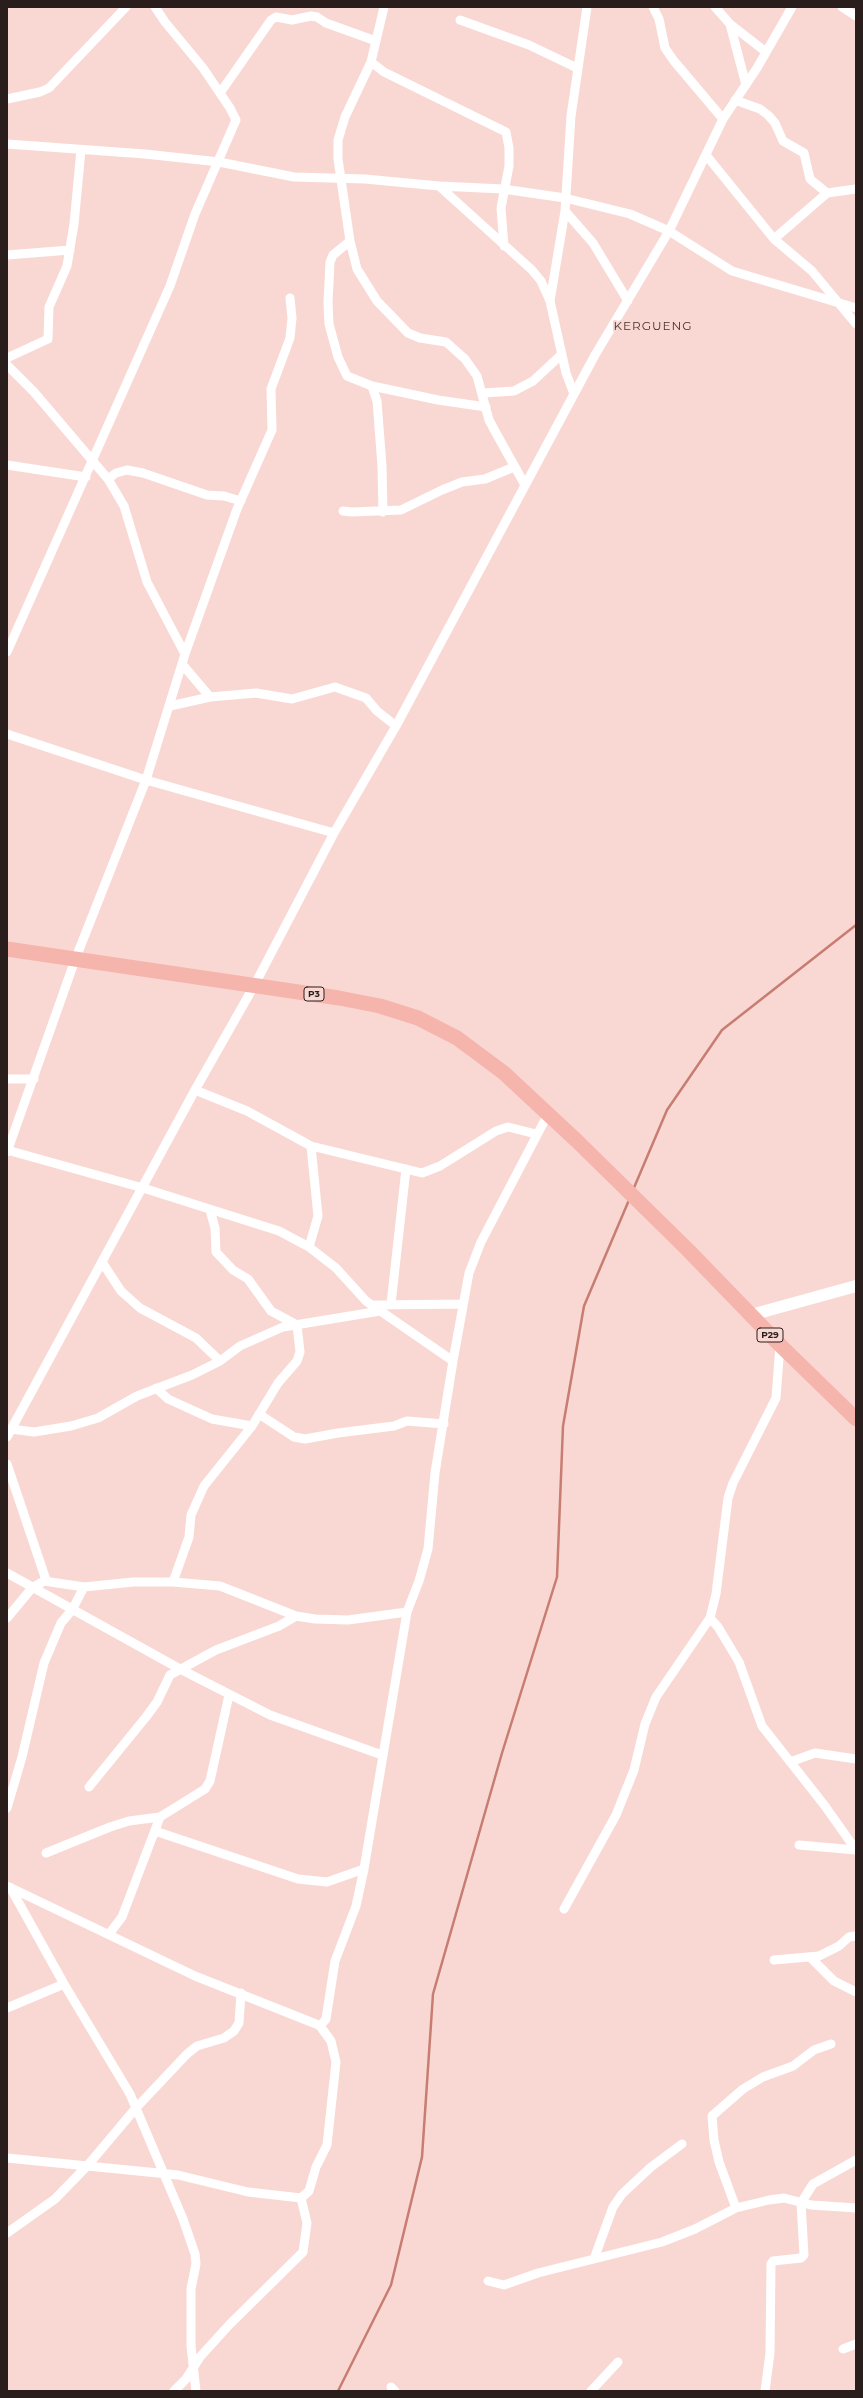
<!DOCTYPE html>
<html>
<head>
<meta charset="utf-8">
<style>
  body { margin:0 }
  #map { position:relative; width:863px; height:2398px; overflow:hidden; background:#f9d8d3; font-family:Montserrat,sans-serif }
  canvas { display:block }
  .frame { position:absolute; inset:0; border:8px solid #291e1c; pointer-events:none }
</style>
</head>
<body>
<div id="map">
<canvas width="863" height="2398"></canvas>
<div class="frame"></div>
</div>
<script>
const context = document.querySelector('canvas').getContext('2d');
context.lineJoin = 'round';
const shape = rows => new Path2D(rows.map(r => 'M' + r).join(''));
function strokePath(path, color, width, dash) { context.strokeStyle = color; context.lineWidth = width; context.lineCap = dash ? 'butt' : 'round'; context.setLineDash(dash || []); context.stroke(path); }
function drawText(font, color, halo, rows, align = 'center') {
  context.font = font + ' Montserrat,sans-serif'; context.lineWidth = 4; context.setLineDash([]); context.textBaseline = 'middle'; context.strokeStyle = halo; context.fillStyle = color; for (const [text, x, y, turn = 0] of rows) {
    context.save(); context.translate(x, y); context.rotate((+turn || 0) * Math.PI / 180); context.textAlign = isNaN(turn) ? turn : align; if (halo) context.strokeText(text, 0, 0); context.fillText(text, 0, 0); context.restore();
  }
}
strokePath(shape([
  [633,1190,667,1110,722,1030,856,925],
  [338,2391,391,2285,422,2157,433,1994,502,1753,557,1577,563,1426,584,1306,629,1200]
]), '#c77d71', 2.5);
strokePath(shape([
  [384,7,371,62,345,117,338,140,338,159,350,241,357,269,377,301,408,333,420,338,446,342,465,359,477,376,489,420,496,433,525,485],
  [653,7,659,19,665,48,674,61,723,119],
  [715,7,730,24,766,52],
  [842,7,856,16],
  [460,20,529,45,577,68],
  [730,24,746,85],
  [371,62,384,72,506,132,509,148,509,166,501,208,504,246],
  [220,93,271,20,276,17,292,20,311,16,317,17,326,23,376,41],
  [7,99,40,92,49,88,126,7],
  [735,100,760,109,768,115,775,123,783,141,804,153,810,179,827,193],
  [7,144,145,154,219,162,294,177,365,179,439,186,503,189,565,198,630,214,669,231,723,119,757,68,792,7],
  [706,155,774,239,812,271,856,324],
  [439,186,532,270,541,281,550,301,566,373,574,394],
  [565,211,593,243,628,301],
  [774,239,827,193,856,189],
  [350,241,333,255,330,262,328,303,329,324,338,357,347,376,372,386,438,400,486,407],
  [7,255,70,250],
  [550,301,565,211,571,116,587,7],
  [7,358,48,339,49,307,67,266,74,224,81,150],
  [7,365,34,392,108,479,124,506,147,582,185,654],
  [372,386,377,401,382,466,383,512],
  [483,393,514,391,533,381,562,354],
  [7,465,86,477],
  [108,479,116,473,127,470,143,473,207,495,224,496,241,501],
  [343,511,352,512,401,510,442,490,462,482,485,479,514,467],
  [7,652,170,286,195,214,236,120,230,108,203,68,165,22,155,7],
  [182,664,210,697],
  [170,706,210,697,256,693,292,699,335,687,366,698,377,711,396,726],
  [7,734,146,780,334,833],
  [7,1079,34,1079],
  [195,1090,247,1111,311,1146,422,1173,440,1166,496,1131,508,1127,536,1134],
  [7,1150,143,1188,279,1231,309,1247,336,1268,366,1301,453,1361],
  [7,1152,75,960,146,780,185,654,237,509,272,430,271,389,290,338,292,318,290,298],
  [309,1247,318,1216,311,1146],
  [102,1262,121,1291,140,1308,196,1338,220,1361],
  [391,1304,406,1169],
  [371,1305,463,1304],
  [156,1388,168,1399,212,1419,252,1426],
  [259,1414,294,1437,305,1439,338,1433,394,1426,407,1421,444,1424],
  [11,1429,34,1432,71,1426,98,1418,137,1396,192,1375,220,1361,240,1346,283,1327,380,1311],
  [7,1437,195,1090,254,986,334,833,396,726,595,355,669,231,732,271,856,308],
  [7,1464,45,1577,44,1581,32,1588,7,1618],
  [7,1573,180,1669,270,1715,382,1755],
  [44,1581,84,1587,133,1582,173,1582,220,1586,296,1616,315,1619,348,1620,407,1612],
  [173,1582,189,1537,191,1515,204,1486,252,1426,278,1383,297,1361,300,1352,297,1325,271,1311,248,1279,233,1270,216,1252,215,1228,210,1210],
  [710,1618,718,1627,739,1662,762,1726,825,1806,856,1850],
  [790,1762,815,1753,856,1759],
  [89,1787,146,1717,157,1702,170,1675,216,1650,279,1626,296,1616],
  [7,1808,22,1757,44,1663,61,1623,72,1610,84,1587],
  [155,1831,298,1879,327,1882,364,1869],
  [799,1845,856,1850],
  [46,1853,110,1827,129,1821,160,1817],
  [7,1886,195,1976,316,2024,320,2026,326,2019,335,1961,356,1906,364,1869,407,1612,419,1581,428,1549,435,1473,453,1361,469,1273,481,1242,548,1114],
  [10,1887,64,1984,130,2094,183,2219,195,2254,196,2264,191,2289,191,2346,196,2391],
  [564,1909,616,1815,634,1770,645,1724,656,1697,710,1618,716,1594,728,1498,733,1483,776,1398,780,1345],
  [109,1934,122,1917,160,1817,205,1789,210,1781,229,1695],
  [811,1958,834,1981,856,1992],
  [774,1960,819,1956,839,1946,849,1937,856,1936],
  [7,2008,64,1984],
  [7,2158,178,2175,248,2192,301,2198,309,2191,316,2167,327,2145,336,2062,331,2041,320,2026],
  [736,2208,719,2162,714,2140,712,2116,743,2089,763,2077,793,2066,814,2050,831,2044],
  [7,2233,55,2199,88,2165,136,2108,187,2054,197,2046,224,2038,234,2031,239,2023,241,1993],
  [594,2259,613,2207,622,2194,651,2167,682,2144],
  [488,2281,504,2285,538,2273,662,2242,695,2229,736,2208,769,2200,784,2198,811,2205,856,2208],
  [843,2349,856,2344],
  [391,2387,395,2391],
  [174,2391,186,2379,200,2357,229,2325,303,2252,307,2223,301,2198],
  [591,2391,618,2362],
  [765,2391,770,2353,771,2264,773,2261,801,2258,804,2255,801,2203,813,2184,856,2160]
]), '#fff', 9);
strokePath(shape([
  [751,1315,856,1286]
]), '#fff', 12);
strokePath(shape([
  [7,949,339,998,380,1006,418,1018,457,1038,504,1073,578,1142,687,1249,780,1345,856,1419]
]), '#f6b5ac', 15);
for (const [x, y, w] of [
  [314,994,20],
  [770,1335,26]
]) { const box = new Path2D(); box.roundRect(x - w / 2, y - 7, w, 14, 3); context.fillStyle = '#f9d8d3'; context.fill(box); strokePath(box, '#291e1c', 1); }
drawText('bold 9px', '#291e1c', null, [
  ["P3",314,994],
  ["P29",770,1335]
]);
context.letterSpacing = '1px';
drawText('12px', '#48302c', '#f9d8d3', [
  ["KERGUENG",653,326]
]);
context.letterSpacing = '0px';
</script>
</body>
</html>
